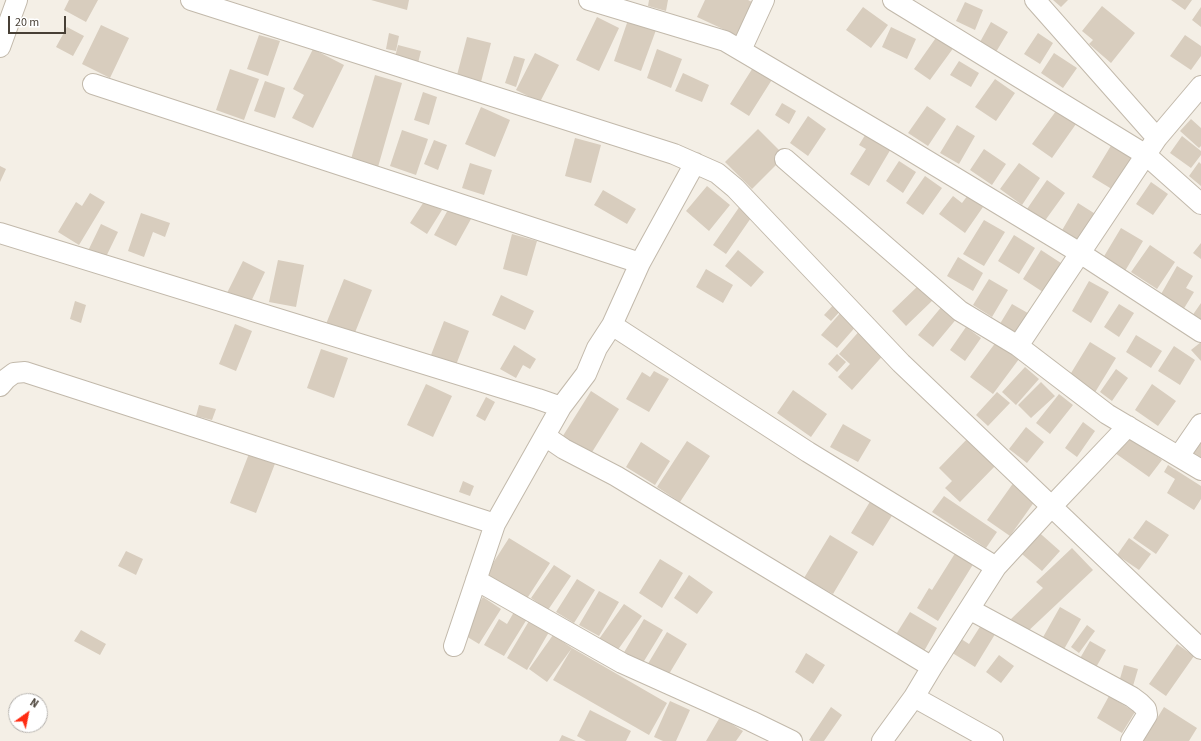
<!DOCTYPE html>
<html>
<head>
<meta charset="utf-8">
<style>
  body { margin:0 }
  #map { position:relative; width:1201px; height:741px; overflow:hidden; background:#f4efe6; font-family:"Source Sans 3",sans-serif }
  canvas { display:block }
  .north { position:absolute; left:8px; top:693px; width:40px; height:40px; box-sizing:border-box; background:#fff; border:1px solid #b5b2ae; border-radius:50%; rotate:33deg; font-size:11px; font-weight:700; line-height:16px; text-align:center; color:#473f35 }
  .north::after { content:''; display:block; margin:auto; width:14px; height:18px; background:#ff2b12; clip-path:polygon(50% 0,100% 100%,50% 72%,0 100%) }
  .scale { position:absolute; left:8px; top:16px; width:58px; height:18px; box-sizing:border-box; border:2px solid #473f35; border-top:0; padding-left:5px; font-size:12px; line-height:14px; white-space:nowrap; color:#473f35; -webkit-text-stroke:3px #fff; paint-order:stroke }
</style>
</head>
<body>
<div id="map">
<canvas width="1201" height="741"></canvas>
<div class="north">N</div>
<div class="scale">20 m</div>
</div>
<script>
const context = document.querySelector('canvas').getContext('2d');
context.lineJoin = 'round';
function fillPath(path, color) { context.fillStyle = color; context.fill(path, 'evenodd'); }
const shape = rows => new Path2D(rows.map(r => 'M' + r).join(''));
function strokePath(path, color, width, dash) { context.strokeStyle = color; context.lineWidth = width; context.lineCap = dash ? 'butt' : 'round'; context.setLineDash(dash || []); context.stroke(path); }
fillPath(shape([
  [69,0,98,0,86,22,64,10],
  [371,0,409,0,407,10],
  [649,0,668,0,666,11,648,6],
  [705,0,748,0,754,3,738,36,697,17],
  [1053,0,1068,0,1061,7],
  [1171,0,1192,0,1185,10],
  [965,2,983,10,975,30,956,21],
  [1102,6,1135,33,1111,63,1089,44,1093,40,1082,31],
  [863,7,888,25,871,48,846,30],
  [1201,7,1201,27,1192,20],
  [597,17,619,28,599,71,576,60],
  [628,20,656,30,641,71,614,61],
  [991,22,1008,32,996,52,980,42],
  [101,25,129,38,110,78,82,64],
  [67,27,84,36,73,56,56,47],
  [891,27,916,39,907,59,882,47],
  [940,32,957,43,930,80,914,69],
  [389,33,399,36,396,51,386,49],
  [1038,33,1053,43,1040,64,1024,54],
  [259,35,280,41,268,76,247,69],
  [1185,35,1201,46,1201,56,1191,70,1170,56],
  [467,37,491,43,481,82,457,75],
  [398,45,421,51,418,63,395,57],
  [313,49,344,65,313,128,292,118,304,95,293,89],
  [657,49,682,59,671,88,647,78],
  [535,53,559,65,540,102,516,90],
  [1054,53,1077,68,1063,88,1041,73],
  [514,56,525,59,516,87,505,83],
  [959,61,979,73,971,87,950,75],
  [754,66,773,78,749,116,730,104],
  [230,69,259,79,244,120,216,110],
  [683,73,709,85,702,102,675,91],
  [375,75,402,83,378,167,351,159],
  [995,79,1015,93,996,121,975,107],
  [265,81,285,88,275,118,254,111],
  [423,92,437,97,429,125,414,120],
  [782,103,796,111,789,124,775,115],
  [927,106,946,119,928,146,908,133],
  [481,107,510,120,495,157,465,144],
  [1056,111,1076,124,1052,158,1032,144],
  [808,116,826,129,808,156,790,143],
  [1191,119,1201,128,1201,146,1199,148,1180,131],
  [957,125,975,136,959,164,940,153],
  [758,129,785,156,752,189,725,162],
  [402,130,428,139,416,175,390,166],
  [867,132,892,147,869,186,850,174,866,149,859,145],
  [1182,136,1201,151,1201,155,1191,168,1170,153],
  [575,138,601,145,591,183,565,176],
  [434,140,447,145,438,170,424,164],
  [1112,144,1135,158,1115,191,1092,177],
  [984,149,1006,164,992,185,970,170],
  [899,161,916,172,903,193,886,181],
  [1199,162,1201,164,1201,186,1189,176],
  [470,163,492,170,484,195,462,188],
  [1019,163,1040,178,1022,205,1000,189],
  [0,166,6,169,0,182],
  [925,176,942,188,923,215,906,203],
  [1047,180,1065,193,1044,222,1027,209],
  [1151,182,1168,194,1153,215,1136,204],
  [707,186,730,205,709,231,686,211],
  [603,190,636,209,627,224,594,205],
  [90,193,105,202,79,245,58,232,76,202,82,206],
  [968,195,983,207,965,233,939,214,953,196,962,203],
  [425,200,442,210,427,234,410,223],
  [1078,203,1097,215,1080,243,1061,232],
  [740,206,753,215,726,254,713,245],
  [449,208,471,219,456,246,434,235],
  [141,213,170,223,165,237,153,232,144,257,128,251],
  [984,220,1005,232,984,266,963,254],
  [101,224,118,232,103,263,86,255],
  [1121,228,1143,241,1125,271,1103,258],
  [512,234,537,241,527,276,503,269],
  [1014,235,1035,248,1019,274,998,261],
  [1201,243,1201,259,1193,253],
  [1150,245,1175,262,1157,289,1131,272],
  [738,250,764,272,751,287,725,266],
  [1041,250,1064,265,1046,294,1023,279],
  [958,257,983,273,973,291,947,276],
  [278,260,304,265,296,307,269,302],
  [243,261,265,272,248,308,225,297],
  [1177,266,1193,276,1186,288,1194,292,1183,310,1160,296],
  [706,269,733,285,723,303,696,287],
  [344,279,372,290,354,335,326,324],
  [989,279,1008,290,992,317,973,305],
  [1089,281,1109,292,1091,323,1072,311],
  [919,285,933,300,906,326,892,311],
  [501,295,534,311,525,330,492,315],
  [75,301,86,305,81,323,70,319],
  [837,301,844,307,831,321,824,315],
  [1201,303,1201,322,1192,316],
  [1012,304,1033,316,1020,340,998,327],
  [1119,304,1134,313,1119,337,1104,327],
  [943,305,958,317,933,347,918,335],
  [842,311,858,324,837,348,821,335],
  [444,321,469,331,456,365,431,355],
  [235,324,252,331,236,371,219,364],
  [966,327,981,338,965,361,950,350],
  [862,328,887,351,852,390,838,377,850,364,839,354],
  [1136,335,1162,351,1151,368,1126,352],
  [996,342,1019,359,993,394,970,377],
  [1090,342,1116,358,1094,394,1068,378],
  [1201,342,1201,361,1191,350],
  [514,345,536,359,530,369,523,365,516,378,500,369],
  [1174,346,1195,360,1180,385,1158,371],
  [321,349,348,358,334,398,307,388],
  [837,354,846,362,837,372,828,364],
  [1025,367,1039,379,1016,405,1002,392],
  [1116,369,1128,378,1112,401,1100,392],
  [654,371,669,379,649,412,626,399,642,372,650,377],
  [1041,382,1055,396,1031,418,1018,405],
  [426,384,452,396,433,437,407,425],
  [1152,384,1176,401,1158,426,1135,410],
  [793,390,827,414,811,437,777,413],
  [591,391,619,409,589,457,561,439],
  [997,392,1010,403,988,426,976,415],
  [1059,394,1073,405,1050,434,1036,423],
  [486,397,495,402,485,421,476,416],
  [199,405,216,409,212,420,196,416],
  [1083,422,1095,431,1077,457,1065,448],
  [843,424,871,440,858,462,830,447],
  [1026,427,1044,442,1027,463,1009,449],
  [1201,434,1201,461,1188,453],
  [1127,435,1162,460,1149,477,1115,453],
  [969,437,997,464,960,502,945,488,952,481,939,468],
  [687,441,710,456,680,502,657,487],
  [641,442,670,461,655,485,626,467],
  [250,451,276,461,256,513,230,503],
  [1168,465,1201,486,1201,499,1194,510,1167,493,1175,479,1164,472],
  [463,481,474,486,470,496,459,492],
  [1014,482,1037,498,1010,536,987,520],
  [944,496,997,532,986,548,932,512],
  [871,500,893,514,873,546,851,533],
  [1146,520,1169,535,1156,554,1133,538],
  [1034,528,1060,551,1042,571,1016,549],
  [830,535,858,552,833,594,804,578],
  [509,538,550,563,526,600,486,574],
  [1129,538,1151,554,1139,570,1117,555],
  [959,547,977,558,938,621,917,608,929,588,932,590],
  [1072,548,1093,570,1025,634,1011,619,1043,588,1036,582],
  [126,551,143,559,136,575,118,566],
  [660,559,683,573,662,608,639,593],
  [554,565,571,576,548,610,531,598],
  [689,575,713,592,697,614,674,598],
  [577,579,595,590,574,623,556,612],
  [599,591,619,602,599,636,579,625],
  [483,597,501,609,479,644,461,633],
  [624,604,642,616,617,651,599,639],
  [1060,607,1081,619,1063,651,1042,639],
  [514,612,527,619,504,656,484,645,499,619,507,624],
  [910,612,937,628,923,653,895,636],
  [644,619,663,630,641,666,623,654],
  [529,621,549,632,527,670,507,658],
  [983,622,997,631,975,667,946,649,955,635,969,644],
  [1087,625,1095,631,1079,653,1071,647],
  [81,630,106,644,100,655,74,641],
  [667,632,687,644,666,679,646,667],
  [553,635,572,648,547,682,529,669],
  [1090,641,1106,650,1095,669,1079,660],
  [1177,644,1194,656,1166,696,1149,684],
  [572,648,667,703,649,735,553,680],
  [806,653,825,665,813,684,795,672],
  [999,655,1014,666,1001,683,986,672],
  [1124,665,1138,669,1133,686,1119,682],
  [1109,696,1135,712,1122,733,1097,718],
  [670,701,690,710,676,741,663,741,654,737],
  [831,707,842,715,824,741,811,741,809,740],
  [1164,707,1197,728,1189,741,1143,741],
  [590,710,631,731,626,741,586,741,577,736],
  [720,717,743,731,736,741,706,741],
  [562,735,576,741,559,741]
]), '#d8cdbe');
const street = shape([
  [191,0,674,154,717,173,735,188,901,363,1201,649],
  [589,0,725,41,898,143,1080,253,1201,332],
  [893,0,1146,155,1201,204],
  [1035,0,1157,138],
  [0,47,17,0],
  [741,50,764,0],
  [93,84,640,263],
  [785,159,960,311,1018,346,1107,414,1201,470],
  [0,233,538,399,561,407],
  [612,325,808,452,996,567],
  [1018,346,1157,138,1201,86],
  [0,386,6,379,14,373,25,372,495,524],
  [545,436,564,449,616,476,932,667],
  [1179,456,1201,424],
  [476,580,622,663,751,721,792,741],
  [969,609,1132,697,1140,703,1146,709,1147,715,1131,741],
  [454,646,495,524,561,407,586,374,597,348,612,325,640,263,695,163],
  [914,697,993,741],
  [882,741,914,697,932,667,996,567,1052,506,1128,426]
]);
strokePath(street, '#c2b9ab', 22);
strokePath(street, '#fff', 20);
</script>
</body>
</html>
